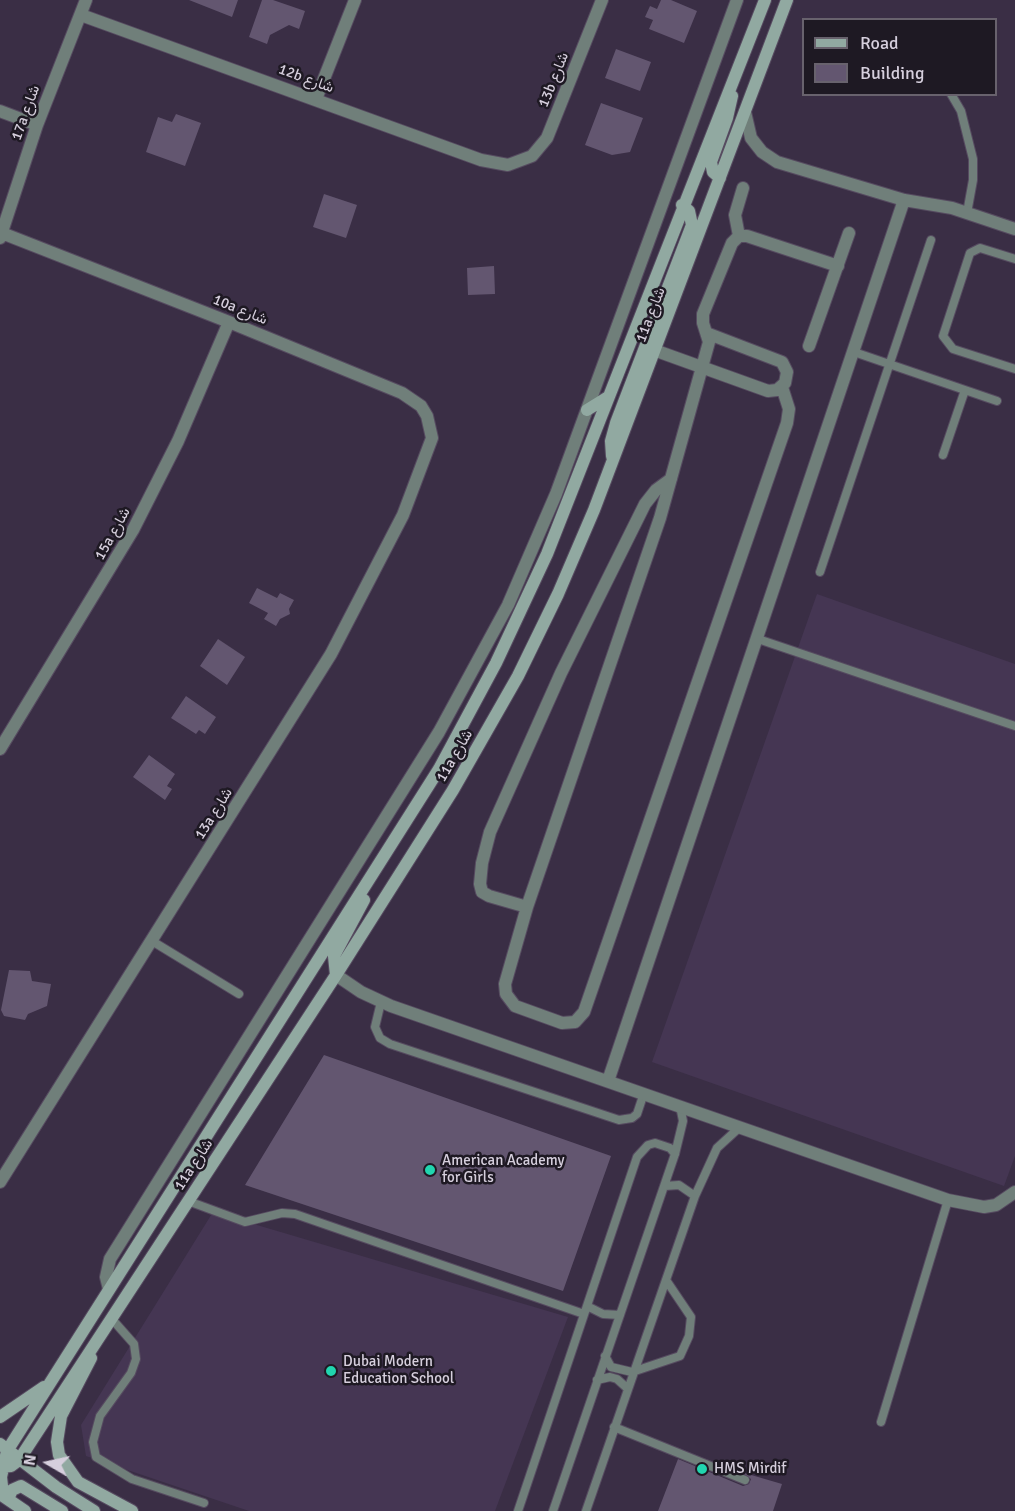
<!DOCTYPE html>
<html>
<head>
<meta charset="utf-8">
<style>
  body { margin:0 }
  #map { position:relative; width:1015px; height:1511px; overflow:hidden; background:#3a2e45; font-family:Signika,sans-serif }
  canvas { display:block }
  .legend { position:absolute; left:802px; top:18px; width:195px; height:78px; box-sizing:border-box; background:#1e1923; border:2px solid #68626d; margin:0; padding:8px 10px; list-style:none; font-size:18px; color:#d6cfdd }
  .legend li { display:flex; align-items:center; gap:12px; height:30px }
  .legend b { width:30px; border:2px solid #68626d }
  .north { position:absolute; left:18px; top:1433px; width:60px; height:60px; -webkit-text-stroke:4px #1e1923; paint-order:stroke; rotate:279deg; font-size:16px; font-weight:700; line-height:24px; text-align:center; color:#d6cfdd }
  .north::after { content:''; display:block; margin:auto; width:21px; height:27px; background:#d6cfdd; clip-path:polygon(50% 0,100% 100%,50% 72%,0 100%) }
</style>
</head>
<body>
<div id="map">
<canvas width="1015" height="1511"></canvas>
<ul class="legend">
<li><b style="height:8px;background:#91a9a1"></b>Road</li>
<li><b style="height:16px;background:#635670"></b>Building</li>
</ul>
<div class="north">N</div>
</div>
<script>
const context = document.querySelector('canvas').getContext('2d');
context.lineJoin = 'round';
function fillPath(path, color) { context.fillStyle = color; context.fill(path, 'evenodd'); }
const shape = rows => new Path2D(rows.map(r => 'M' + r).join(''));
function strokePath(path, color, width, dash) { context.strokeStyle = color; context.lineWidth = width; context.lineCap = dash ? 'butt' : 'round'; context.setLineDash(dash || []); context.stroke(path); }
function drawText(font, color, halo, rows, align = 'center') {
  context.font = font + ' Signika,Vazirmatn,sans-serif'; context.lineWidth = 5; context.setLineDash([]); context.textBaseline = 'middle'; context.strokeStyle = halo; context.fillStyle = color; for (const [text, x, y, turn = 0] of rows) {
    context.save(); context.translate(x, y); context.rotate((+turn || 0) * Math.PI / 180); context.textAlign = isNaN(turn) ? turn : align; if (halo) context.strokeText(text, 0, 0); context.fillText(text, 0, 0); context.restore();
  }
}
fillPath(shape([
  [817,594,1015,664,1015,1156,1004,1186,652,1062],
  [213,1212,568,1317,495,1511,249,1511,86,1456,81,1425]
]), '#453653');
fillPath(shape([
  [189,0,238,0,232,17],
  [262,0,273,0,305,11,299,29,289,25,270,35,267,44,249,37],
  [661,0,671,0,697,11,684,43,649,29,653,20,645,17,650,6,657,9],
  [616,49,651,62,640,91,605,78],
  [601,103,643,118,630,152,612,155,585,145],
  [176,114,201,123,185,166,146,152,158,117,172,122],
  [324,194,357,205,346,238,313,227],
  [494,266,495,294,468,295,467,268],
  [257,588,277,598,280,593,294,600,289,609,290,614,280,619,276,626,264,619,268,613,249,603],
  [218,639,245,657,227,685,200,666],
  [186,696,216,717,205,734,199,730,196,734,171,718],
  [149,755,175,774,167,786,172,789,165,800,133,777],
  [9,970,30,971,32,981,51,984,47,1006,28,1014,25,1020,4,1016,1,1010],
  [324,1055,611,1156,563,1291,245,1185],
  [678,1459,743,1486,749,1484,751,1479,741,1472,782,1484,773,1511,658,1511]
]), '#635670');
const lane = shape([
  [951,94,961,111,973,159,973,180,967,213],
  [1015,259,980,248,970,253,943,336,953,349,1015,369],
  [854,352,997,401],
  [943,455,965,390],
  [820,572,931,240],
  [758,639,1015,726],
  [152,941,239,994],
  [381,1002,375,1027,380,1038,390,1044,619,1120,632,1118,637,1114,644,1093],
  [665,1186,679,1185,695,1196],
  [188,1201,245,1222,282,1213,295,1214,584,1314],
  [587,1306,603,1314,620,1315],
  [111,1318,134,1344,136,1359,131,1373,100,1416,93,1442,96,1457,132,1479,204,1503],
  [605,1356,611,1367,632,1372,680,1356,689,1336,691,1317,666,1280],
  [597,1380,610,1377,617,1379,627,1388],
  [881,1422,948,1200],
  [614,1427,745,1480],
  [518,1511,637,1157,648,1145,655,1143,670,1148,675,1154],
  [553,1511,675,1154,683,1121,680,1106],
  [586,1511,695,1196,717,1148,740,1127]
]);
const street = shape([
  [81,15,481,160,508,165,532,156,547,138,602,0],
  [316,99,355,0],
  [0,111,37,125],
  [745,112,751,138,762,152,777,162,904,200,952,208,1015,229],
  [739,236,735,215,743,188],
  [0,238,37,125,86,0],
  [809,346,849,233],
  [654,350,768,391,777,390,785,383,787,372,782,362,709,334],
  [782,387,789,409,787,423,584,1012,575,1022,562,1023,515,1006,506,994,505,984,527,907,660,518,709,342,703,323,703,314,732,243,739,236,747,236,838,266],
  [0,749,133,530,178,441,229,322],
  [527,907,489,896,482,892,480,884,482,863,490,832,561,673,645,504,656,490,671,479],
  [336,975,361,992,391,1006,948,1200,984,1207,996,1205,1015,1192],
  [608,1081,904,200],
  [0,1182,331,654,403,515,432,438,427,416,421,406,402,393,229,322,2,233],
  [109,1289,106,1277,110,1259,439,732,508,605,556,494,737,0]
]);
const secondary = shape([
  [720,178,713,172,711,162,727,118,732,96],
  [587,410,608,397],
  [612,456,611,441,616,423,692,225,689,211,682,205],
  [336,975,334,956,364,900],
  [91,1358,61,1416,57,1442,59,1455,78,1482,132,1511],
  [0,1417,44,1387],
  [0,1444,56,1487,94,1511],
  [0,1467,11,1466,19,1460,336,975,453,790,518,676,558,594,594,510,787,0],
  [3,1495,1,1477,7,1451,439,769,496,663,547,554,765,0],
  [3,1496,25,1511],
  [8,1499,12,1490,21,1486,62,1511]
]);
strokePath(lane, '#564b60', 10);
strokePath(street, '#564b60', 14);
strokePath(secondary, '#564b60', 14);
strokePath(lane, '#707f7a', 8);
strokePath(street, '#707f7a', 12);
strokePath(secondary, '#91a9a1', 12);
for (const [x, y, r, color] of [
  [430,1170,6,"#21d5af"],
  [331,1371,6,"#21d5af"],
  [702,1469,6,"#21d5af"]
]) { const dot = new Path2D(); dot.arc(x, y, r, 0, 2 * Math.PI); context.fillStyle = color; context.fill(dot); strokePath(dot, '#1e1923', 2); }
drawText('15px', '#d6cfdd', '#1e1923', [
  ["12b شارع",306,79,20],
  ["13b شارع",554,80,-68],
  ["17a شارع",26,113,-70],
  ["10a شارع",240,310,22],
  ["11a شارع",651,315,-69],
  ["15a شارع",113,534,-61],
  ["11a شارع",455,756,-60],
  ["13a شارع",214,814,-58],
  ["11a شارع",194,1165,-57]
]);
drawText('15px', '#d6cfdd', '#1e1923', [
  ["American Academy",442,1161],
  ["for Girls",442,1178],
  ["Dubai Modern",343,1362],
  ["Education School",343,1379],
  ["HMS Mirdif",714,1469]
], 'left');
</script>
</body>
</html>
